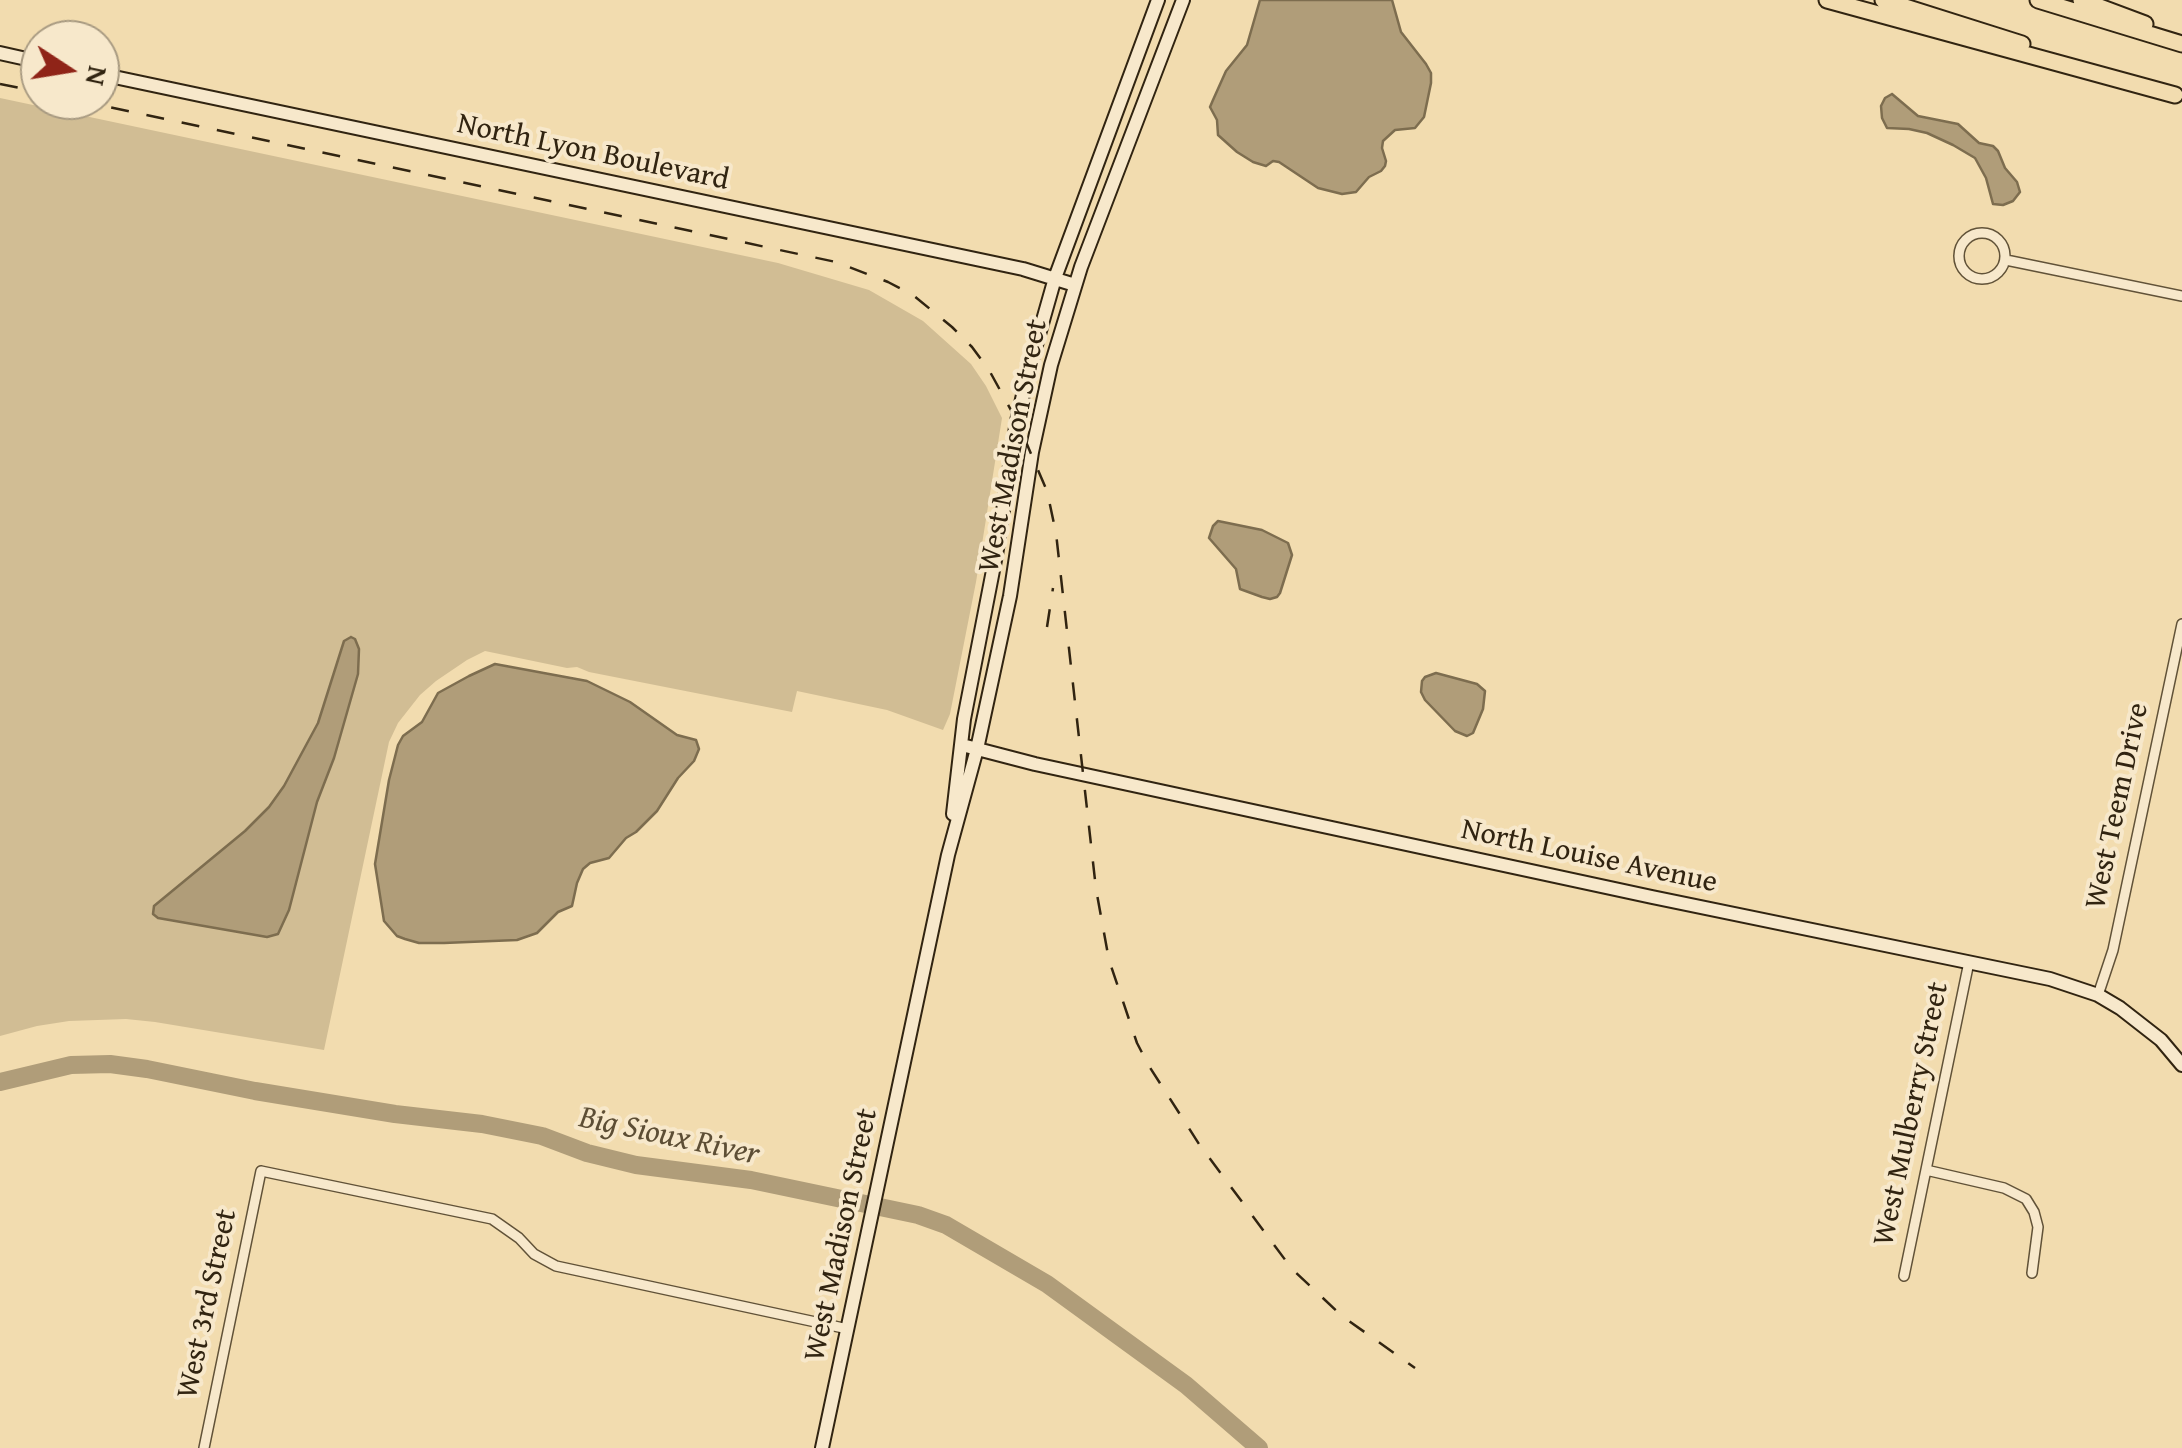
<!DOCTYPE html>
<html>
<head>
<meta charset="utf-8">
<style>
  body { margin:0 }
  #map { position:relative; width:2182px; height:1448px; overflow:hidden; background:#f2dcaf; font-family:"Gentium Book Plus",serif }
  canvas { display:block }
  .north { position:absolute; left:20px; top:20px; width:100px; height:100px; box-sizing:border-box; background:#f7e8cb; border:2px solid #a89a81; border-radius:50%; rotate:102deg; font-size:28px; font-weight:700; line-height:40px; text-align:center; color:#312411 }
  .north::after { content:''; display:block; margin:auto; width:35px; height:45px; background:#8f2418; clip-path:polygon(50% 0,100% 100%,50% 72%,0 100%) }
</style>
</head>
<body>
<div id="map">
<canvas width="2182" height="1448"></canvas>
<div class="north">N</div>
</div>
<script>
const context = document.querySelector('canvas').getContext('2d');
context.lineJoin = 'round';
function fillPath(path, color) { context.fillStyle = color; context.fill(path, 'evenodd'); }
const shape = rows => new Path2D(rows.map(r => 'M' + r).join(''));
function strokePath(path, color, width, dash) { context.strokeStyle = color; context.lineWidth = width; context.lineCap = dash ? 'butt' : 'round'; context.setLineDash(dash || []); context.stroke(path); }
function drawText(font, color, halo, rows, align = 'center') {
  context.font = font + ' "Gentium Book Plus",serif'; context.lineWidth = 8; context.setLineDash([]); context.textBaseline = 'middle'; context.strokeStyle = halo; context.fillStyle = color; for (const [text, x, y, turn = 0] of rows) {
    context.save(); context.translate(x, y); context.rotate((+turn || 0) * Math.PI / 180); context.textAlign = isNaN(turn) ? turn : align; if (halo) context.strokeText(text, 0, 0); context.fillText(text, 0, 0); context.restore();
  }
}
fillPath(shape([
  [0,98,778,263,869,290,923,321,971,364,986,386,1002,418,976,582,950,714,943,730,887,710,797,691,792,712,589,672,577,667,567,668,485,651,467,660,436,681,420,695,398,723,389,742,324,1050,155,1022,126,1019,69,1021,37,1026,0,1036]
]), '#d1bd94');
const water = shape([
  [1260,0,1392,0,1401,32,1426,64,1431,73,1431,83,1424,117,1415,128,1395,130,1383,141,1382,148,1386,161,1385,166,1381,171,1369,177,1356,192,1342,194,1318,188,1279,162,1273,161,1266,166,1253,162,1237,152,1218,135,1217,120,1210,107,1213,100,1226,71,1247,45,1260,0],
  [1892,94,1918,116,1958,124,1979,143,1993,146,1998,151,2005,168,2017,182,2020,192,2013,201,2003,205,1993,204,1986,178,1975,158,1953,145,1927,133,1909,129,1887,128,1882,118,1881,106,1885,98,1892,94],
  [1218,521,1262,530,1288,543,1292,555,1280,593,1277,597,1270,599,1262,597,1240,589,1236,569,1209,538,1213,526,1218,521],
  [351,637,355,639,359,649,358,674,334,758,317,802,289,910,278,934,267,937,158,918,153,914,154,906,245,831,269,807,284,786,318,723,344,641,351,637],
  [495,664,587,681,630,702,677,735,696,740,699,749,694,761,678,778,657,811,636,832,626,838,609,858,590,863,583,869,577,883,572,906,558,912,537,933,517,940,444,943,419,943,405,939,397,936,384,921,375,864,389,780,398,745,403,736,422,722,438,693,469,676,495,664],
  [1436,673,1477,684,1485,691,1483,709,1473,733,1467,736,1455,731,1425,700,1421,692,1422,681,1425,677,1436,673]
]);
fillPath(water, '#b09d79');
strokePath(water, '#7d6d4f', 2.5);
strokePath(shape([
  [0,1082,71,1065,110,1064,147,1069,255,1091,395,1114,482,1124,542,1136,587,1153,636,1165,751,1180,918,1215,946,1225,1047,1284,1186,1385,1259,1448]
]), '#b09d79', 18);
const street = shape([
  '1959 256a23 23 0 1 1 46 0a23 23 0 1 1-46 0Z',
  [2006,260,2182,296],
  [2098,995,2113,950,2182,624],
  [1926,1170,2004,1188,2026,1199,2034,1212,2038,1227,2032,1273],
  [1904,1276,1969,962],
  [204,1448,261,1171,492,1219,519,1238,534,1254,556,1266,848,1329]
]);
const secondary = shape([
  [0,53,40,62],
  [100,74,1023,269,1075,285],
  [962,745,1035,764,1652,897,2050,979,2098,995,2120,1008,2161,1040,2182,1065],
  [953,814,964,719,996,555,1017,421,1028,373,1055,278,1158,0],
  [822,1448,948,855,977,749,993,675,1010,596,1032,452,1051,365,1081,267,1183,0]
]);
const highway = shape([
  [1827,0,2175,95],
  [1883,0,2022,44],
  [2038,0,2182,44],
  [2081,0,2145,24]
]);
strokePath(street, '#615238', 12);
strokePath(secondary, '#312411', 16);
strokePath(highway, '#312411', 19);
strokePath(street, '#f7e8cb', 9);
strokePath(secondary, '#f7e8cb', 12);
strokePath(highway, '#f2dcaf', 15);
strokePath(shape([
  [0,84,40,92],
  [76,100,836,262,888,282,913,295,952,327,972,347,989,370,1017,421,1047,491,1056,533,1096,889,1109,960,1137,1043,1149,1066,1199,1144,1292,1269,1342,1316,1415,1368],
  [1047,627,1053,588]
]), '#312411', 2.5, [18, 18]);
drawText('30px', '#312411', '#f7e8cb', [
  ["North Lyon Boulevard",593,153,12],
  ["West Madison Street",1014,446,-79],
  ["West Teem Drive",2118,806,-78],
  ["North Louise Avenue",1589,857,12],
  ["West Mulberry Street",1912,1114,-78],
  ["West Madison Street",842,1235,-78],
  ["West 3rd Street",208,1304,-78]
]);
drawText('italic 32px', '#5d4e35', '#f7e8cb', [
  ["Big Sioux River",669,1137,12]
]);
</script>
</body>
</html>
